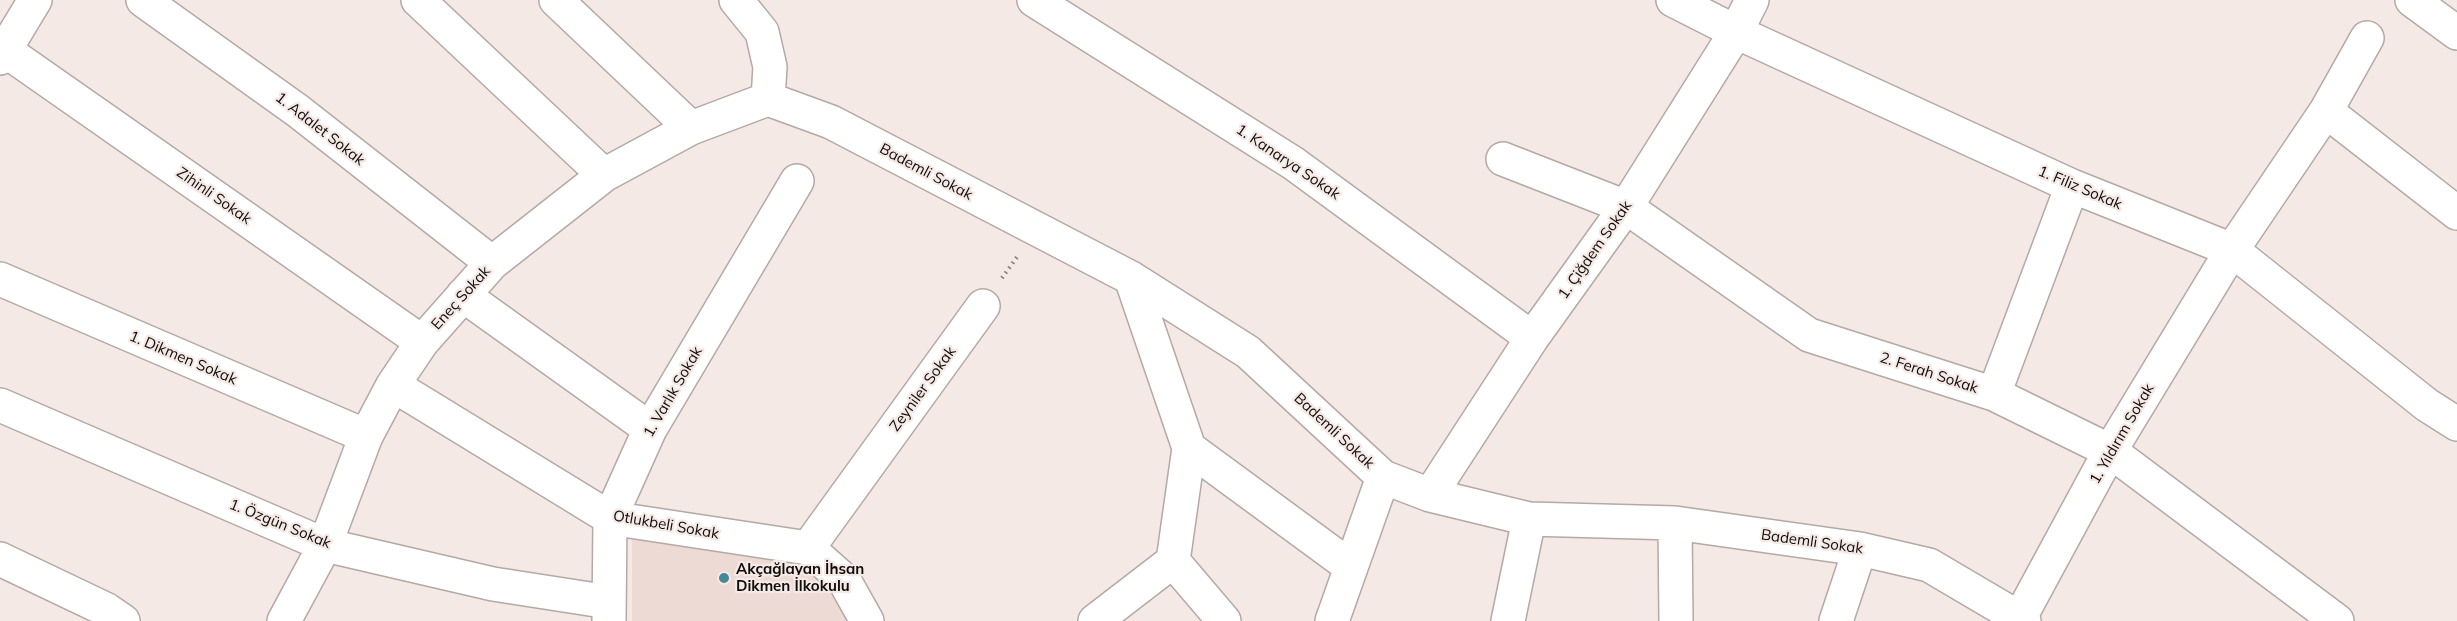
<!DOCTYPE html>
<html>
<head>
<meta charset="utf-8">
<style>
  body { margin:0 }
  canvas { display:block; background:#f5e9e6 }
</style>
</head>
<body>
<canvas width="2457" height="621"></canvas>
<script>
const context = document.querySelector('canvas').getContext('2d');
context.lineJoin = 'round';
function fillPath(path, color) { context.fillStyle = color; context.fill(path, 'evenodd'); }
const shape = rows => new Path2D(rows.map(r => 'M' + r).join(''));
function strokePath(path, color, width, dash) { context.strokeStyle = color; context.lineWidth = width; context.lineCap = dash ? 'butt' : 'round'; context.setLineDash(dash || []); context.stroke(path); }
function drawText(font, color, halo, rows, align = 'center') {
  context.font = font + ' Mulish,sans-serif'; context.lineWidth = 4.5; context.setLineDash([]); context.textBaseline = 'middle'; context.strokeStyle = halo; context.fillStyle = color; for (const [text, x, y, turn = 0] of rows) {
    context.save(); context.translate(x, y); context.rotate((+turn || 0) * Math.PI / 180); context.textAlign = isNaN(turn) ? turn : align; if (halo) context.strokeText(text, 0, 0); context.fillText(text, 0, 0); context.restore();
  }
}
fillPath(shape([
  [632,527,795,560,839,597,851,621,632,621]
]), '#eddad4');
const minor = shape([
  [143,0,298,111,492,263],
  [418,0,604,175],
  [556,0,691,128],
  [736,0,762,32,770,67,768,99],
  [1034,0,1293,163,1532,338],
  [1673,0,1736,32,2072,186,2232,250,2427,405,2457,424],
  [2412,0,2457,33],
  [6,51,422,342],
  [0,58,35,0],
  [768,99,831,122,1131,278,1248,352,1383,477,1430,495,1529,519,1675,523,1860,549,1929,565,2024,621],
  [2326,111,2457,213],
  [1503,159,1626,207,1809,335,1994,394,2110,451,2337,621],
  [1131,278,1189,448,1173,561,1224,621],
  [0,279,366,436],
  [463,295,650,429],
  [393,385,610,518,808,548,844,580,867,621],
  [1994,394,2072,186],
  [0,405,325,545,493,584,609,602],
  [1189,448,1351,567],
  [1430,495,1532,338,1626,207,1736,32,1752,0],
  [1675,523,1676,621],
  [808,548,983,306],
  [0,559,107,610,123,621],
  [284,621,325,545,366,436,393,385,422,342,492,263,604,175,691,128,768,99],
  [609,621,610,518,650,429,797,181],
  [1095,621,1173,561],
  [1332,621,1383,477],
  [1508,621,1529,519],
  [1836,621,1860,549],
  [2018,621,2110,451,2232,250,2326,111,2367,38]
]);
strokePath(minor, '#b4a9a5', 36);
strokePath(shape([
  [1002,278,1017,257]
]), '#837b79', 4, [1.5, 4.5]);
strokePath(minor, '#fff', 33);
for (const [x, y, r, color] of [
  [724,578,6,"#468899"]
]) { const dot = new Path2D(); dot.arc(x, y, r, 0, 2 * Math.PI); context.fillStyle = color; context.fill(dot); strokePath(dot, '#f5e9e6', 2); }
drawText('15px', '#100c0b', '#f5e9e6', [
  ["1. Adalet Sokak",320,129,38],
  ["1. Kanarya Sokak",1288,162,34],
  ["Bademli Sokak",926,172,28],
  ["1. Filiz Sokak",2080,188,23],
  ["Zihinli Sokak",214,196,35],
  ["1. Çiğdem Sokak",1595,250,-55],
  ["Eneç Sokak",461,298,-48],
  ["1. Dikmen Sokak",183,358,23],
  ["2. Ferah Sokak",1929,373,18],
  ["Zeyniler Sokak",923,389,-54],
  ["1. Varlık Sokak",673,392,-60],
  ["Bademli Sokak",1334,431,43],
  ["1. Yıldırım Sokak",2122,434,-60],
  ["1. Özgün Sokak",280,524,22],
  ["Otlukbeli Sokak",666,525,10],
  ["Bademli Sokak",1812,542,8]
]);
drawText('bold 15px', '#100c0b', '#f5e9e6', [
  ["Akçağlayan İhsan",736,569],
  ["Dikmen İlkokulu",736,586]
], 'left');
</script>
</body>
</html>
